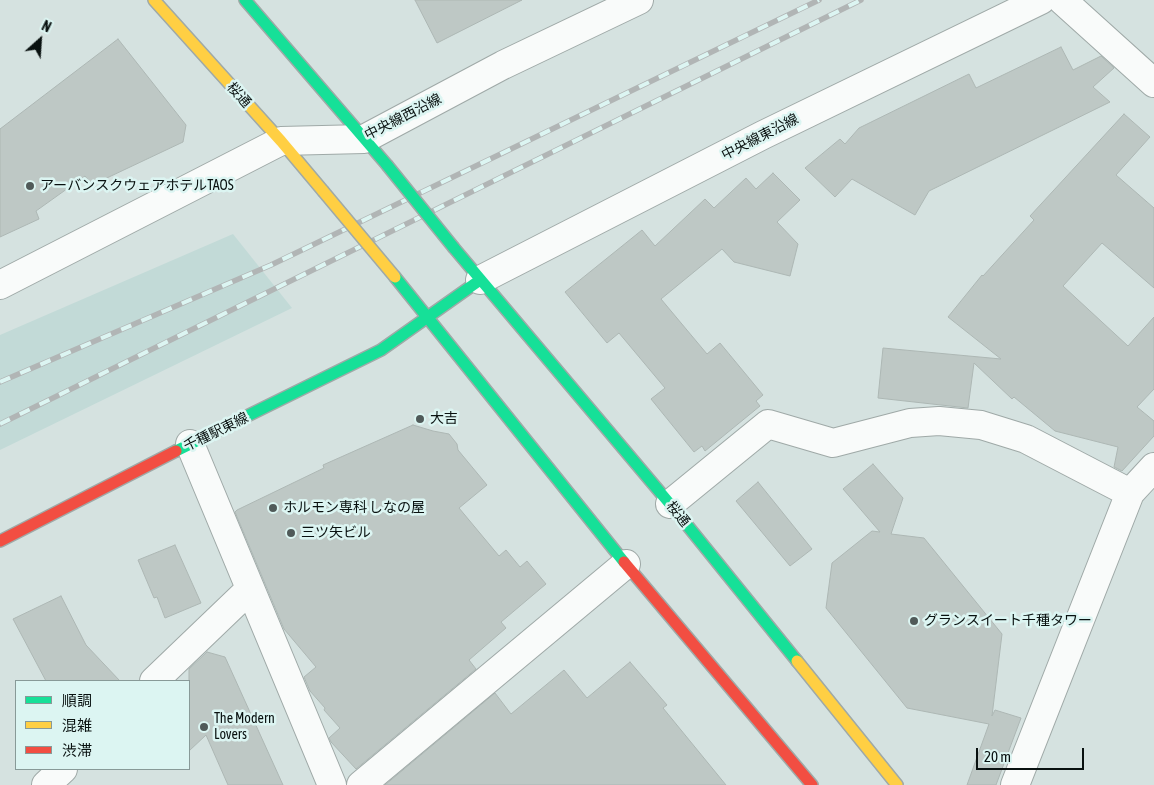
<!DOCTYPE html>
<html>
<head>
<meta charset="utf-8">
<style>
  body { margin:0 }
  #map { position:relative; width:1154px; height:785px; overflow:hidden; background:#d5e2e0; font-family:"Asap Condensed","Noto Sans JP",sans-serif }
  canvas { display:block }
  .legend { position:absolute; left:15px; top:680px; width:175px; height:90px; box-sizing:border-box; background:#dcf5f2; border:1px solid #889a98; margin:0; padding:6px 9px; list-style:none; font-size:15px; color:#091110 }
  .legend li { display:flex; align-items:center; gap:10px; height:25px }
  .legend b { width:25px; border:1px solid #889a98 }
  .north { position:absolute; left:15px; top:15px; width:50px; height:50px; -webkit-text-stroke:4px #dcf5f2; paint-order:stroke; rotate:26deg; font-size:14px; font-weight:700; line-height:20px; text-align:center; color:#091110 }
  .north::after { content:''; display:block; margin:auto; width:18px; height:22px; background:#091110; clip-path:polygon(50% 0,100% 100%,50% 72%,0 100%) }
  .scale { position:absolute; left:976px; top:748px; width:108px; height:22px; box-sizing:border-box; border:2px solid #091110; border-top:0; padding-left:6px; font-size:15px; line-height:18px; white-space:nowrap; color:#091110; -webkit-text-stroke:4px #dcf5f2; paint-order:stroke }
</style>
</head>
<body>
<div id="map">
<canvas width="1154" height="785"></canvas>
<ul class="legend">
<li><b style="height:6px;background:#16e098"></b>順調</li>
<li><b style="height:6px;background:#ffcf43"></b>混雑</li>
<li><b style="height:6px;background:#f24e42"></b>渋滞</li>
</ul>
<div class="north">N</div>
<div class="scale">20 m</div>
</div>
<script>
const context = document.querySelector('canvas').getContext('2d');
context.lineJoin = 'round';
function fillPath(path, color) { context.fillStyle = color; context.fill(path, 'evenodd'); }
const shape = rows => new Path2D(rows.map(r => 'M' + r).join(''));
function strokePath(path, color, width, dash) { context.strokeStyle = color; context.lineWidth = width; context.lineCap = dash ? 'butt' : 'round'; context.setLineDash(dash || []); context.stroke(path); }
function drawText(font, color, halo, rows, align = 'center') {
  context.font = font + ' "Asap Condensed","Noto Sans JP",sans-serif'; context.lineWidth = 5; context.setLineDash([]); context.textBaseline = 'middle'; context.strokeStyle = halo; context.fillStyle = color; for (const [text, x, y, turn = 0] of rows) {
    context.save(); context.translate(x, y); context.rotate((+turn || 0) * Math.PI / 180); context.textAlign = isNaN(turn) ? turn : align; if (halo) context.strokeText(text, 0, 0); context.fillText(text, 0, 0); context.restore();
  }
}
fillPath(shape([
  [233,234,292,308,0,450,0,335]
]), '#c2dad7');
const building = shape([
  [415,0,522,0,437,43,415,0],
  [118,39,186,125,183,142,92,185,85,176,36,211,39,219,0,237,0,129,118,39],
  [1061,47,1073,70,1101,56,1114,68,1093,87,1110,102,929,191,915,215,852,179,835,197,805,168,840,139,845,144,859,128,969,74,976,88,1061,47],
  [1124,114,1150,137,1116,175,1154,208,1154,288,1102,243,1063,286,1128,346,1154,317,1154,389,1137,407,1154,421,1154,436,1122,471,1114,467,1118,447,1055,431,1014,397,1012,399,974,363,968,408,878,398,883,348,1001,359,948,317,982,275,983,276,1034,220,1030,216,1124,114],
  [773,173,800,200,777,222,798,244,790,276,734,262,722,249,661,299,707,354,720,343,763,395,756,401,760,406,705,451,702,446,694,452,651,399,665,388,619,333,607,343,565,292,642,230,655,246,705,199,714,208,746,178,756,189,773,173],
  [413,425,433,431,449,434,457,444,458,450,487,485,459,508,499,556,506,550,520,567,527,561,546,584,501,622,506,628,469,660,476,669,356,769,331,742,329,738,340,728,324,710,325,708,310,691,304,677,316,667,284,629,235,512,237,510,324,468,323,465,413,425],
  [873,464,903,498,891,534,924,538,1002,634,992,716,995,710,1021,718,996,785,967,785,989,724,907,708,826,608,832,563,872,531,880,532,843,489,873,464],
  [758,482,812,549,790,566,736,501,758,482],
  [175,545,201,603,165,618,157,597,154,598,138,560,175,545],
  [61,596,86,645,120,681,46,681,13,619,61,596],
  [207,652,225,657,283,785,228,785,206,735,189,751,189,669,207,652],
  [630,662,667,705,663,708,726,785,385,785,495,693,511,714,564,670,587,698,630,662]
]);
fillPath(building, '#bec8c5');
strokePath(building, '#adb7b4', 1);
const street = shape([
  [1062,0,1154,83],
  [480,280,763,135,1041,0],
  [0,285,281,141,364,139,503,65,639,0],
  [190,444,332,785],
  [670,504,768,424,833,443,910,423,939,421,981,425,1026,439,1130,493],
  [154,681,250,589],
  [46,785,63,769],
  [361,785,626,564],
  [1015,785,1130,493,1154,467]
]);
const fast = shape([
  [245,0,387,165],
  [454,248,670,504,797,661],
  [395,277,624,562],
  [176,451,381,350,480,280]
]);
const slow = shape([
  [154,0,281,141,323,191],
  [797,661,897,785]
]);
const jam = shape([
  [0,541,176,451],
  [624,562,812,785]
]);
strokePath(street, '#9fa9a7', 30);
strokePath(fast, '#9fa9a7', 14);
strokePath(slow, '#9fa9a7', 14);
strokePath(jam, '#9fa9a7', 14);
strokePath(street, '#f9fbfa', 28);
strokePath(fast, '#16e098', 11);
strokePath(slow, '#ffcf43', 11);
strokePath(jam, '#f24e42', 11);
const rail = shape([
  [0,382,271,265,819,0],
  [0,424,861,0]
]);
strokePath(rail, '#b1b5b5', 5.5);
strokePath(rail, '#dcf5f2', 4, [11]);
const fastBridge = shape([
  [387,165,454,248]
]);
const slowBridge = shape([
  [323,191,395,277]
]);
strokePath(fastBridge, '#9fa9a7', 14, []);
strokePath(slowBridge, '#9fa9a7', 14, []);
strokePath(fastBridge, '#16e098', 11);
strokePath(slowBridge, '#ffcf43', 11);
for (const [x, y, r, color] of [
  [30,186,5,"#505a59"],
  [420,419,5,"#505a59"],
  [273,508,5,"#505a59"],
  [291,533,5,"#505a59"],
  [914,621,5,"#505a59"],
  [204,727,5,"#505a59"]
]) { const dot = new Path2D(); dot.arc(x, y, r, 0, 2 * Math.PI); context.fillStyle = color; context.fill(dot); strokePath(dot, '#dcf5f2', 2); }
drawText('14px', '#091110', '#dcf5f2', [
  ["桜通",239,95,48],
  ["中央線西沿線",403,117,-27],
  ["中央線東沿線",760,137,-27],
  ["千種駅東線",216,432,-26],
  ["桜通",678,514,51]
]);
drawText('14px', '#091110', '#dcf5f2', [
  ["アーバンスクウェアホテルTAOS",40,186],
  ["大吉",430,419],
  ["ホルモン専科 しなの屋",283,508],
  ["三ツ矢ビル",301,533],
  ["グランスイート千種タワー",924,621],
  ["The Modern",214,719],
  ["Lovers",214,735]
], 'left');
</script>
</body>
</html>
